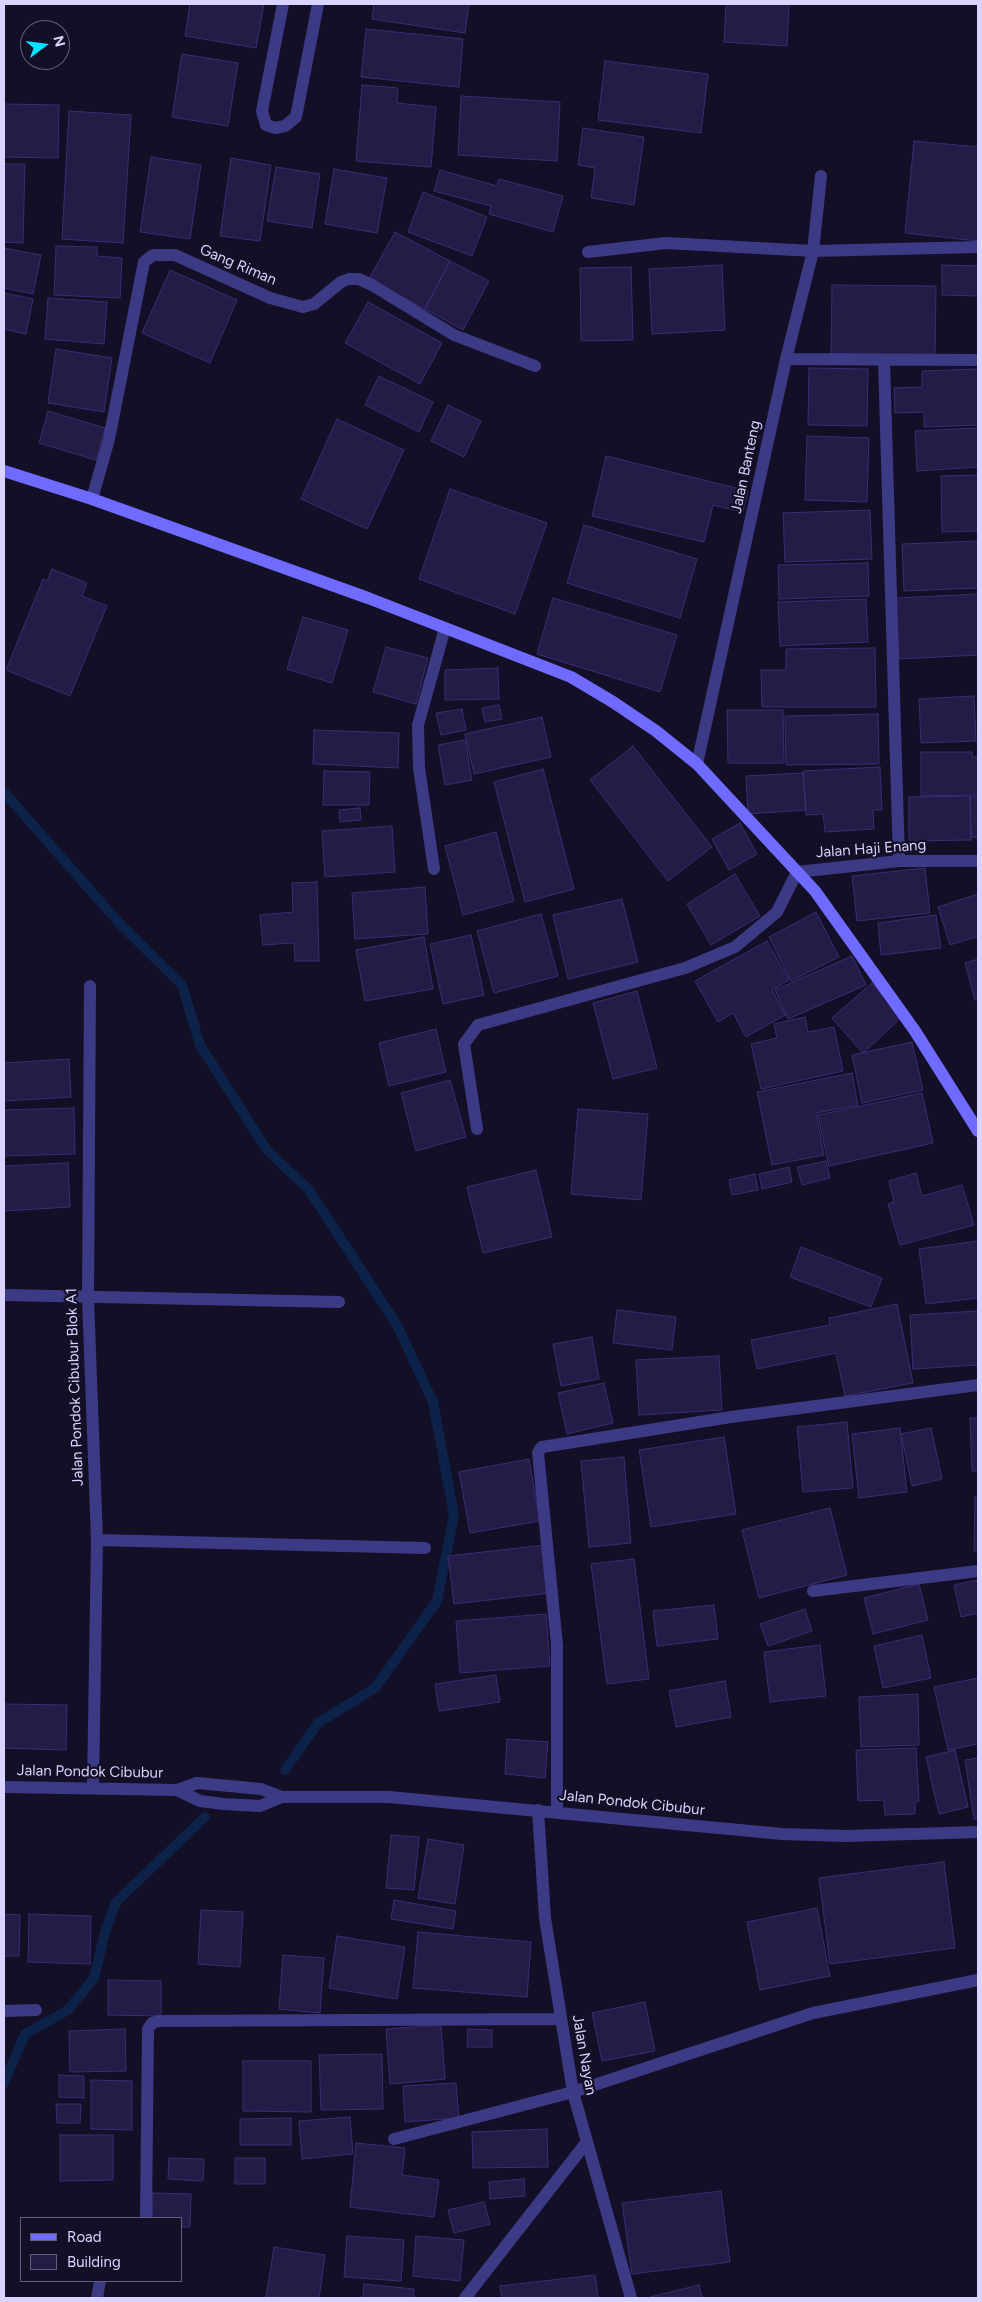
<!DOCTYPE html>
<html>
<head>
<meta charset="utf-8">
<style>
  body { margin:0 }
  #map { position:relative; width:982px; height:2302px; overflow:hidden; background:#130f26; font-family:Figtree,sans-serif }
  canvas { display:block }
  .frame { position:absolute; inset:0; border:5px solid #d9d4ff; pointer-events:none }
  .legend { position:absolute; left:20px; top:2217px; width:162px; height:65px; box-sizing:border-box; background:#130f26; border:1px solid #625e7d; margin:0; padding:6px 9px; list-style:none; font-size:15px; color:#d9d4ff }
  .legend li { display:flex; align-items:center; gap:10px; height:25px }
  .legend b { width:25px; border:1px solid #625e7d }
  .north { position:absolute; left:20px; top:20px; width:50px; height:50px; box-sizing:border-box; background:#130f26; border:1px solid #625e7d; border-radius:50%; rotate:75deg; font-size:14px; font-weight:700; line-height:20px; text-align:center; color:#d9d4ff }
  .north::after { content:''; display:block; margin:auto; width:18px; height:22px; background:#00e5ff; clip-path:polygon(50% 0,100% 100%,50% 72%,0 100%) }
</style>
</head>
<body>
<div id="map">
<canvas width="982" height="2302"></canvas>
<div class="frame"></div>
<ul class="legend">
<li><b style="height:6px;background:#6f6bff"></b>Road</li>
<li><b style="height:14px;background:#241b47"></b>Building</li>
</ul>
<div class="north">N</div>
</div>
<script>
const context = document.querySelector('canvas').getContext('2d');
context.lineJoin = 'round';
const shape = rows => new Path2D(rows.map(r => 'M' + r).join(''));
function strokePath(path, color, width, dash) { context.strokeStyle = color; context.lineWidth = width; context.lineCap = dash ? 'butt' : 'round'; context.setLineDash(dash || []); context.stroke(path); }
function fillPath(path, color) { context.fillStyle = color; context.fill(path, 'evenodd'); }
function drawText(font, color, halo, rows, align = 'center') {
  context.font = font + ' Figtree,sans-serif'; context.lineWidth = 4.5; context.setLineDash([]); context.textBaseline = 'middle'; context.strokeStyle = halo; context.fillStyle = color; for (const [text, x, y, turn = 0] of rows) {
    context.save(); context.translate(x, y); context.rotate((+turn || 0) * Math.PI / 180); context.textAlign = isNaN(turn) ? turn : align; if (halo) context.strokeText(text, 0, 0); context.fillText(text, 0, 0); context.restore();
  }
}
strokePath(shape([
  [4,792,120,924,182,985,200,1045,267,1150,309,1190,397,1325,433,1402,454,1515,437,1601,375,1688,318,1723,285,1770],
  [4,2083,25,2034,68,2010,94,1978,105,1932,116,1902,205,1817]
]), '#0c2248', 10);
const building = shape([
  [190,4,264,4,256,48,185,36,190,4],
  [374,4,469,4,465,33,372,19,374,4],
  [726,4,789,4,787,46,724,42,726,4],
  [366,29,463,39,459,87,361,77,366,29],
  [182,54,238,63,228,126,172,117,182,54],
  [605,61,708,74,701,133,598,120,605,61],
  [362,85,398,88,397,103,436,107,431,167,356,161,362,85],
  [461,96,560,102,557,161,458,155,461,96],
  [4,104,59,105,58,158,4,157,4,104],
  [69,111,131,115,123,243,62,239,69,111],
  [583,128,644,137,634,205,591,198,595,168,578,165,583,128],
  [914,141,978,147,978,241,905,233,914,141],
  [151,157,201,165,190,239,140,232,151,157],
  [231,158,271,165,260,241,220,236,231,158],
  [4,164,25,164,23,243,4,242,4,164],
  [276,167,320,174,312,228,267,221,276,167],
  [334,169,387,178,377,233,325,224,334,169],
  [440,170,497,186,499,179,563,196,553,232,489,214,491,206,434,191,440,170],
  [423,192,487,217,472,256,408,232,423,192],
  [395,232,450,261,425,309,369,279,395,232],
  [56,246,97,247,97,256,122,258,120,298,54,295,56,246],
  [4,248,41,255,33,294,4,288,4,248],
  [450,261,489,281,463,330,425,309,450,261],
  [722,265,725,330,652,334,649,269,722,265],
  [942,265,978,266,978,296,942,295,942,265],
  [631,267,633,340,581,341,580,268,631,267],
  [170,270,237,300,210,363,142,333,170,270],
  [832,285,936,286,935,355,831,354,832,285],
  [4,293,33,299,26,334,4,329,4,293],
  [48,298,107,302,104,344,45,339,48,298],
  [368,302,442,343,420,384,345,343,368,302],
  [56,349,112,358,104,412,48,403,56,349],
  [809,368,868,369,867,426,808,425,809,368],
  [978,369,978,425,924,427,924,412,895,413,894,388,922,387,922,371,978,369],
  [379,376,433,402,419,432,365,405,379,376],
  [448,405,481,421,464,457,431,441,448,405],
  [48,411,105,428,96,460,39,443,48,411],
  [337,419,404,450,367,529,301,499,337,419],
  [978,428,978,467,917,471,915,431,978,428],
  [807,436,869,438,867,502,805,500,807,436],
  [606,456,748,491,743,512,713,505,704,542,592,516,606,456],
  [978,475,978,531,942,532,941,476,978,475],
  [450,489,547,523,515,614,419,579,450,489],
  [870,510,872,559,785,562,783,513,870,510],
  [584,525,697,559,680,618,567,583,584,525],
  [978,541,978,588,904,591,902,544,978,541],
  [868,563,869,596,779,599,778,565,868,563],
  [52,569,87,583,82,596,107,606,70,696,6,670,43,579,47,581,52,569],
  [978,594,978,655,899,659,896,598,978,594],
  [553,598,677,635,660,692,537,654,553,598],
  [866,599,868,642,780,646,778,602,866,599],
  [303,617,348,630,332,683,287,669,303,617],
  [386,647,428,658,416,704,373,692,386,647],
  [875,648,876,707,762,707,761,670,786,670,786,649,875,648],
  [498,668,499,699,445,700,445,670,498,668],
  [974,696,976,741,921,743,919,699,974,696],
  [499,705,502,719,485,722,482,708,499,705],
  [462,709,466,730,441,735,436,713,462,709],
  [727,710,783,710,784,763,728,763,727,710],
  [878,714,879,764,786,765,785,716,878,714],
  [542,717,551,757,474,774,465,734,542,717],
  [314,730,399,733,398,768,313,764,314,730],
  [465,740,472,780,445,785,438,745,465,740],
  [633,746,712,847,668,881,590,780,633,746],
  [921,752,972,752,972,757,978,757,978,795,921,796,921,752],
  [880,767,882,810,873,810,874,829,825,832,823,814,806,815,803,771,880,767],
  [543,769,574,889,525,902,494,782,543,769],
  [324,771,370,772,369,805,323,805,324,771],
  [803,773,806,810,748,814,746,776,803,773],
  [970,796,971,840,909,841,909,797,970,796],
  [970,797,978,797,978,837,971,837,970,797],
  [360,808,361,820,340,822,339,810,360,808],
  [740,823,757,854,729,870,712,839,740,823],
  [392,826,395,872,325,877,322,831,392,826],
  [496,832,514,901,463,915,445,846,496,832],
  [925,868,930,913,857,921,852,876,925,868],
  [735,874,760,916,711,945,687,904,735,874],
  [317,882,319,961,295,961,294,943,263,945,260,915,293,912,292,883,317,882],
  [425,887,428,934,355,939,352,893,425,887],
  [978,894,978,936,950,945,938,907,978,894],
  [622,899,638,962,568,979,553,915,622,899],
  [816,912,839,957,791,981,769,937,816,912],
  [541,914,558,976,494,993,477,931,541,914],
  [936,915,941,948,881,955,878,923,936,915],
  [471,935,484,995,443,1004,430,944,471,935],
  [424,937,433,989,365,1001,356,950,424,937],
  [767,941,789,980,772,990,785,1015,746,1037,733,1013,718,1022,695,981,767,941],
  [852,956,866,985,788,1019,775,990,852,956],
  [978,959,978,999,975,1000,965,963,978,959],
  [872,983,902,1017,863,1053,832,1018,872,983],
  [637,991,657,1068,613,1079,593,1003,637,991],
  [805,1017,808,1032,834,1027,843,1071,761,1089,751,1044,777,1038,774,1024,805,1017],
  [436,1029,446,1072,389,1086,379,1043,436,1029],
  [912,1042,923,1090,862,1103,852,1055,912,1042],
  [69,1059,71,1097,4,1101,4,1063,69,1059],
  [852,1073,858,1105,816,1113,824,1155,772,1165,757,1092,852,1073],
  [450,1080,466,1137,416,1151,401,1093,450,1080],
  [922,1093,933,1143,829,1166,818,1115,922,1093],
  [74,1108,75,1154,4,1156,4,1110,74,1108],
  [578,1109,648,1114,641,1200,571,1194,578,1109],
  [826,1161,830,1178,802,1185,797,1167,826,1161],
  [68,1163,70,1207,4,1211,4,1166,68,1163],
  [789,1167,792,1182,762,1189,759,1174,789,1167],
  [536,1170,552,1237,483,1253,467,1187,536,1170],
  [916,1173,922,1196,962,1185,974,1225,900,1245,888,1204,894,1202,889,1181,916,1173],
  [755,1174,758,1190,732,1195,729,1180,755,1174],
  [978,1241,978,1298,926,1304,919,1249,978,1241],
  [801,1247,882,1278,871,1307,790,1277,801,1247],
  [897,1304,913,1383,845,1396,836,1353,757,1369,751,1340,830,1325,829,1318,897,1304],
  [617,1310,676,1317,672,1350,613,1343,617,1310],
  [978,1311,978,1365,913,1369,910,1315,978,1311],
  [592,1337,599,1379,561,1386,553,1344,592,1337],
  [719,1356,722,1410,639,1415,636,1360,719,1356],
  [604,1383,613,1423,567,1434,558,1393,604,1383],
  [970,1418,978,1418,978,1471,972,1471,970,1418],
  [847,1422,853,1488,803,1492,797,1427,847,1422],
  [900,1428,907,1492,859,1498,852,1434,900,1428],
  [931,1428,942,1479,912,1486,901,1434,931,1428],
  [724,1437,736,1514,651,1527,639,1450,724,1437],
  [624,1457,631,1543,589,1547,581,1461,624,1457],
  [529,1459,540,1521,470,1533,459,1472,529,1459],
  [975,1497,978,1497,978,1551,974,1551,975,1497],
  [830,1508,847,1575,759,1598,742,1530,830,1508],
  [545,1545,550,1593,454,1604,448,1556,545,1545],
  [634,1559,649,1679,607,1684,591,1564,634,1559],
  [978,1580,978,1613,961,1617,954,1585,978,1580],
  [919,1584,928,1620,873,1634,864,1598,919,1584],
  [714,1605,718,1639,657,1646,653,1611,714,1605],
  [805,1609,812,1631,768,1646,760,1624,805,1609],
  [546,1614,550,1666,460,1673,456,1621,546,1614],
  [922,1635,931,1678,883,1688,874,1646,922,1635],
  [820,1645,826,1696,770,1702,764,1652,820,1645],
  [496,1675,500,1702,439,1711,435,1684,496,1675],
  [978,1678,978,1744,948,1750,934,1687,978,1678],
  [725,1681,731,1717,676,1727,669,1691,725,1681],
  [918,1694,919,1745,861,1747,859,1697,918,1694],
  [4,1704,67,1705,66,1750,4,1748,4,1704],
  [507,1739,548,1742,545,1778,505,1774,507,1739],
  [916,1748,919,1801,915,1802,915,1814,885,1815,884,1800,858,1801,856,1750,916,1748],
  [955,1750,968,1807,939,1814,926,1757,955,1750],
  [978,1758,978,1818,974,1819,965,1760,978,1758],
  [391,1835,419,1837,414,1890,386,1888,391,1835],
  [428,1839,464,1845,455,1904,418,1898,428,1839],
  [944,1862,955,1948,830,1964,819,1878,944,1862],
  [394,1900,456,1911,453,1929,391,1919,394,1900],
  [817,1908,830,1976,760,1990,747,1922,817,1908],
  [201,1910,243,1912,240,1967,198,1964,201,1910],
  [4,1914,20,1915,19,1956,4,1956,4,1914],
  [29,1914,91,1916,90,1964,28,1962,29,1914],
  [418,1932,531,1942,527,1997,413,1988,418,1932],
  [337,1936,405,1947,397,1999,329,1988,337,1936],
  [283,1955,324,1958,320,2013,279,2009,283,1955],
  [108,1980,161,1981,161,2016,108,2015,108,1980],
  [645,2002,655,2051,602,2061,592,2013,645,2002],
  [441,2025,445,2079,390,2084,386,2029,441,2025],
  [125,2029,126,2071,70,2072,69,2031,125,2029],
  [468,2029,492,2030,492,2047,467,2047,468,2029],
  [382,2054,383,2109,321,2110,319,2055,382,2054],
  [243,2061,311,2061,311,2112,243,2111,243,2061],
  [59,2075,84,2076,84,2098,59,2097,59,2075],
  [91,2080,132,2081,132,2130,91,2129,91,2080],
  [456,2083,459,2118,405,2122,403,2086,456,2083],
  [56,2104,81,2104,80,2123,57,2123,56,2104],
  [350,2117,353,2154,302,2159,299,2121,350,2117],
  [291,2118,291,2145,240,2145,240,2119,291,2118],
  [547,2129,548,2167,473,2168,472,2132,547,2129],
  [60,2135,113,2135,113,2180,60,2181,60,2135],
  [356,2143,405,2148,402,2175,439,2180,434,2217,350,2207,356,2143],
  [169,2158,204,2159,203,2181,168,2179,169,2158],
  [235,2158,265,2158,265,2184,235,2184,235,2158],
  [524,2179,525,2196,490,2199,489,2182,524,2179],
  [721,2191,730,2262,632,2274,622,2203,721,2191],
  [153,2193,191,2194,190,2227,181,2227,181,2218,152,2218,153,2193],
  [484,2202,490,2224,454,2233,448,2210,484,2202],
  [347,2236,404,2240,401,2281,344,2277,347,2236],
  [416,2236,464,2240,460,2281,413,2276,416,2236],
  [274,2247,325,2255,319,2298,266,2297,274,2247],
  [595,2275,598,2298,502,2298,500,2286,595,2275],
  [364,2284,414,2289,413,2298,363,2298,364,2284],
  [699,2285,702,2298,650,2298,650,2297,699,2285]
]);
fillPath(building, '#241b47');
strokePath(building, '#3b2d73', 1);
strokePath(shape([
  [283,4,262,111,266,125,275,128,285,126,296,117,318,4],
  [588,252,666,243,813,251,978,247],
  [786,359,978,360],
  [884,361,899,861],
  [92,499,109,439,144,262,153,255,175,255,270,298,303,307,314,304,341,282,349,279,359,279,372,285,454,335,535,366],
  [697,764,786,359,813,251,821,176],
  [434,869,419,768,418,725,445,628],
  [90,986,88,1298,97,1540,93,1787],
  [477,1129,464,1044,478,1025,685,968,735,947,777,912,797,872,899,861,978,861],
  [4,1295,339,1302],
  [97,1540,425,1548],
  [813,1591,978,1571],
  [4,1787,177,1790,197,1783,261,1789,282,1797,389,1797,782,1834,846,1836,978,1832],
  [177,1790,200,1801,224,1804,260,1806,282,1797],
  [538,1810,545,1918,573,2092,631,2298],
  [557,1812,557,1645,538,1453,540,1449,542,1447,731,1417,978,1385],
  [4,2011,36,2010],
  [394,2139,573,2092,813,2013,978,1980],
  [146,2218,148,2029,152,2023,159,2021,561,2019],
  [97,2298,100,2281],
  [465,2298,586,2143]
]), '#3d3a85', 12);
strokePath(shape([
  [4,471,92,499,368,598,571,677,613,702,656,731,697,764,815,891,915,1031,978,1131]
]), '#6f6bff', 12);
drawText('15px', '#d9d4ff', '#130f26', [
  ["Gang Riman",238,265,23],
  ["Jalan Banteng",746,467,-78],
  ["Jalan Haji Enang",871,849,-4],
  ["Jalan Pondok Cibubur Blok A1",75,1387,-92],
  ["Jalan Pondok Cibubur",90,1772,1],
  ["Jalan Pondok Cibubur",632,1803,6],
  ["Jalan Nayan",584,2055,80]
]);
</script>
</body>
</html>
